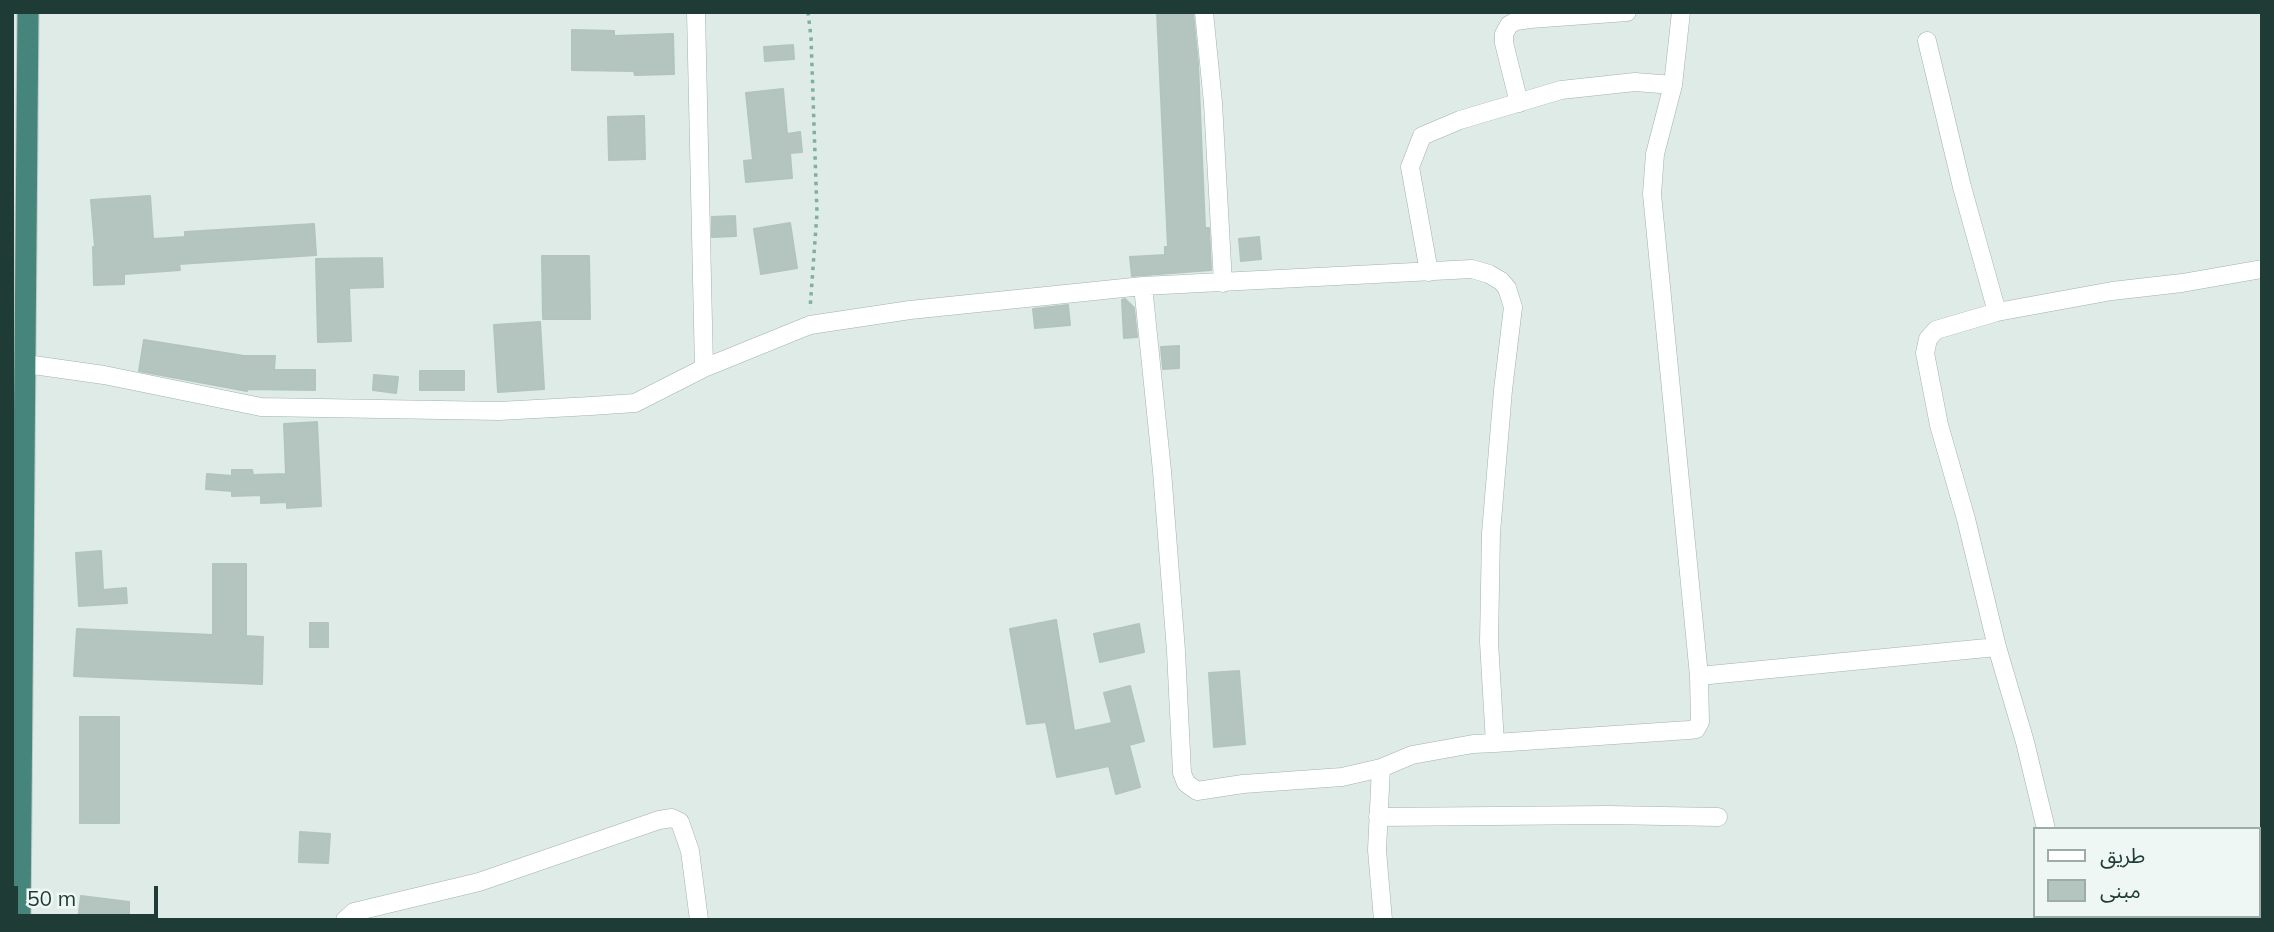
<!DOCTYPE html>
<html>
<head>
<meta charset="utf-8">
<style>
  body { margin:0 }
  #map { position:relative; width:2274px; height:932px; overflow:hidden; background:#deebe6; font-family:Mulish,"Noto Sans Arabic",sans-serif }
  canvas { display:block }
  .frame { position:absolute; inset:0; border:14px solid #1f3b36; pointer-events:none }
  .legend { position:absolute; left:2033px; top:827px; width:228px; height:91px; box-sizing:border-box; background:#eff7f4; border:2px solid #9caca8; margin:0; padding:9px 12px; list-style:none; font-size:21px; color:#1f3b36 }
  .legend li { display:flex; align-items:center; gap:14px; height:35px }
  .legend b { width:35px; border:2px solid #9caca8 }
  .scale { position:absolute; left:14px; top:886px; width:144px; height:32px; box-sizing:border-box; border:4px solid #1f3b36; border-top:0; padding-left:9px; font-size:21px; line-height:24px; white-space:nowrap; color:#1f3b36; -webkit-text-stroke:5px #eff7f4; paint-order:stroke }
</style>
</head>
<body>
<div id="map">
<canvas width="2274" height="932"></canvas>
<div class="frame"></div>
<ul class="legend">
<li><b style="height:9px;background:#fff"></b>طريق</li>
<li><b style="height:19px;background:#b4c5bf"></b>مبنى</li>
</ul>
<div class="scale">50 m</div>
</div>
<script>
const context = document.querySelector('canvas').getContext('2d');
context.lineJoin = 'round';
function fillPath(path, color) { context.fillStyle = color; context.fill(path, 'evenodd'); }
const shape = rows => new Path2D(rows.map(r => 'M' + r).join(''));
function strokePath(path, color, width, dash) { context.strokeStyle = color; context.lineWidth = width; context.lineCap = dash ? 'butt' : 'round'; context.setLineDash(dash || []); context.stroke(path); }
const building = shape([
  [1157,12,1193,12,1198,64,1205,228,1209,228,1211,270,1132,276,1130,257,1165,255,1165,247,1168,247,1157,12],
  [572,30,614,31,614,36,673,34,674,74,635,75,634,71,572,70,572,30],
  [793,45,794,59,765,61,764,47,793,45],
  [783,89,787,134,800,132,802,152,790,153,792,178,746,182,744,161,753,160,746,93,783,89],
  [644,116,645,159,609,160,608,117,644,116],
  [150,196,153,239,185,237,185,232,314,224,316,255,179,264,180,270,124,274,124,284,94,285,93,247,95,247,91,200,150,196],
  [735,216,736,236,712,237,712,217,735,216],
  [790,223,797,268,761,274,754,229,790,223],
  [1259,237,1261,259,1241,261,1239,239,1259,237],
  [542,256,589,256,590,319,543,319,542,256],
  [382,258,383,287,349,288,351,341,318,342,316,259,382,258],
  [1125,299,1134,308,1137,337,1124,338,1122,300,1125,299],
  [1068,305,1070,325,1035,328,1033,309,1068,305],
  [540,322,544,389,498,392,494,325,540,322],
  [144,340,244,356,275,356,274,370,315,370,315,390,247,389,247,391,139,371,144,340],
  [1179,346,1179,368,1163,369,1161,347,1179,346],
  [420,371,464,371,464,390,420,390,420,371],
  [374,375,398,377,396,393,373,390,374,375],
  [317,422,321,506,287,508,287,502,261,503,261,495,232,496,232,491,206,489,207,474,232,476,232,470,252,470,253,475,286,474,284,424,317,422],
  [101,551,103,590,126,588,127,603,79,606,76,553,101,551],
  [213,564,246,564,246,636,263,637,262,684,74,676,77,629,213,635,213,564],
  [1056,620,1074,731,1112,723,1104,693,1130,686,1144,741,1129,745,1140,787,1116,794,1109,766,1057,777,1046,722,1027,724,1010,629,1056,620],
  [310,623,328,623,328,647,310,647,310,623],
  [1139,624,1144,652,1100,662,1094,634,1139,624],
  [1239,671,1245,744,1214,747,1209,673,1239,671],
  [80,717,119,717,119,823,80,823,80,717],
  [300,832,330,834,328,863,299,862,300,832],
  [81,896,129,902,129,920,78,920,81,896]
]);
fillPath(building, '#b4c5bf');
strokePath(building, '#b1c4be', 2);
const minor = shape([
  [696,12,704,368],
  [1204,12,1213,103,1223,283],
  [1927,41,1962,187,1997,312],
  [1673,85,1681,12],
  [1519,103,1504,43,1504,34,1509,25,1516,21,1530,19,1627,12],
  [1429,272,1410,167,1422,136,1460,120,1561,90,1635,82,1673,85,1655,154,1652,194,1699,676,1700,722,1696,729,1689,730,1495,743],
  [1143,286,1162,471,1176,651,1182,773,1186,783,1197,791,1243,784,1342,777,1381,768],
  [26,364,104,375,261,407,499,411,591,406,635,403,704,368,810,325,910,310,1143,286,1472,269,1489,274,1501,281,1507,288,1513,307,1503,390,1491,533,1489,642,1495,743,1473,744,1412,755,1381,768,1377,850,1383,920],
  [1699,676,1997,647],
  [1378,817,1608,815,1718,817],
  [2046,829,2025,742,1997,647,1966,519,1939,425,1925,353,1928,339,1936,330,1997,312,2112,291,2182,283,2262,269],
  [2066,916,2067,920],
  [345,920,354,912,479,882,659,820,672,818,680,822,690,851,699,920]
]);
const trunk = shape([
  [20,920,28,12]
]);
strokePath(minor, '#a1b3ae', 19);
strokePath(trunk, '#c0c8c7', 23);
strokePath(shape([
  [808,12,811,37,817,213,810,309]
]), '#7db0a4', 3.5, [3.5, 5]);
strokePath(minor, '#fff', 18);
strokePath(trunk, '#46857c', 21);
</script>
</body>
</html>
